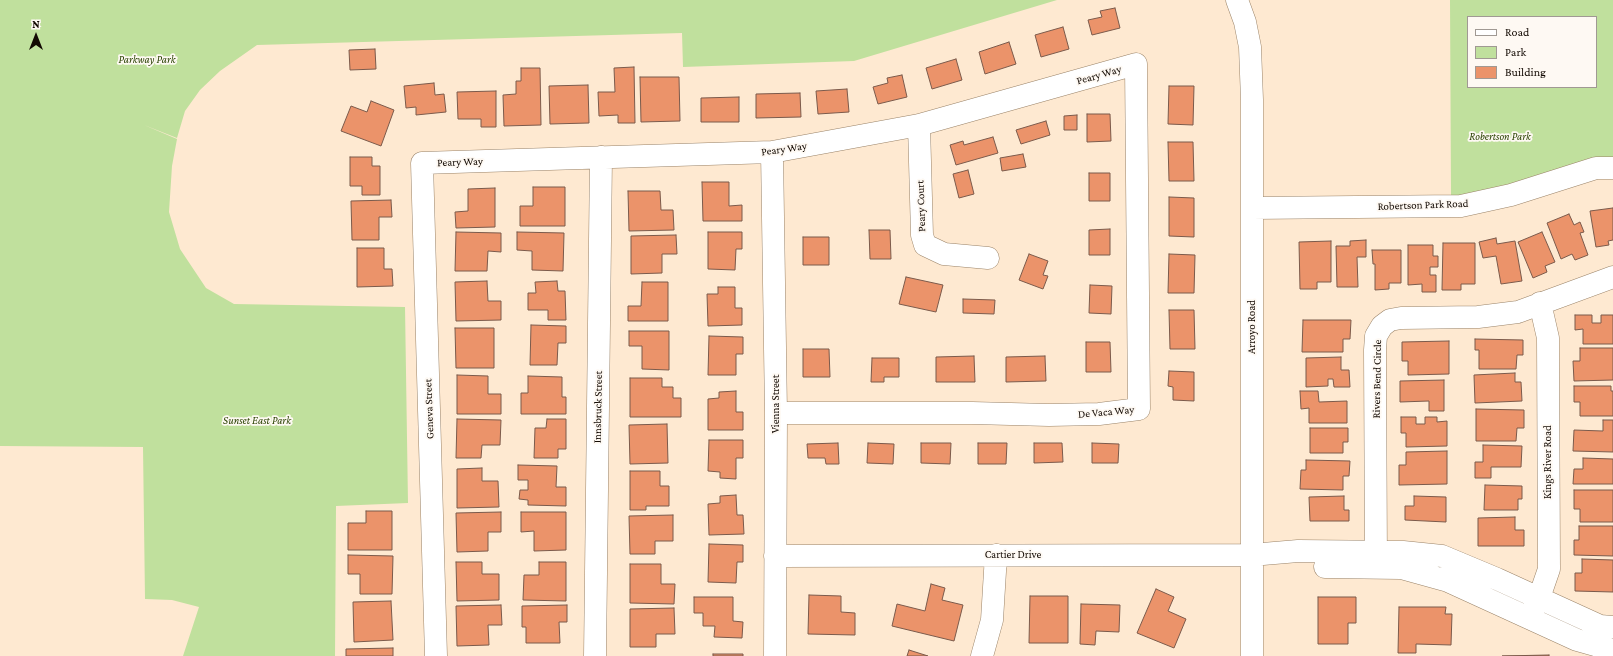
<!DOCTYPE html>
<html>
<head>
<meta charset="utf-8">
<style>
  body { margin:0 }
  #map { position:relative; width:1613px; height:656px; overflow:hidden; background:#fee9d1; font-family:"Crimson Pro",serif }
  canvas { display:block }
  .legend { position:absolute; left:1467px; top:16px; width:130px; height:72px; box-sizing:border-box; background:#fef9f3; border:1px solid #a09993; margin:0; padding:5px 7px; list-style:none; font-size:12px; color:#130a03 }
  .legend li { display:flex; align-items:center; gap:8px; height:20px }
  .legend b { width:20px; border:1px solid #a09993 }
  .north { position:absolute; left:16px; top:16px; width:40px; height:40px; -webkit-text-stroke:3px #fef9f3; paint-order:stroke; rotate:0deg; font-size:11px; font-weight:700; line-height:16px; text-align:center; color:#130a03 }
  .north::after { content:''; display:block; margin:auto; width:14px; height:18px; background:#130a03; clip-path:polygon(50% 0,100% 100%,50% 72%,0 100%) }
</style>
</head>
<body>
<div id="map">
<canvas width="1613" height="656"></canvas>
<ul class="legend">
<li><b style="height:5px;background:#fff"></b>Road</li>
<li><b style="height:11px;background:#c0e09d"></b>Park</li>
<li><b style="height:11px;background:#eb936a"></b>Building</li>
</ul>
<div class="north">N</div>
</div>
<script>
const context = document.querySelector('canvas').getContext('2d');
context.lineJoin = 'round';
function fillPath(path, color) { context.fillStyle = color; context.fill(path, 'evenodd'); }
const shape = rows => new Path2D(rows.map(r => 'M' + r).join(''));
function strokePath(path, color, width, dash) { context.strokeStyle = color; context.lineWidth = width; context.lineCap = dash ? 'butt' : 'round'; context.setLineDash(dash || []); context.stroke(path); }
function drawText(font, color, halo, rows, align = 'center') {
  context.font = font + ' "Crimson Pro",serif'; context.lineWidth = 3.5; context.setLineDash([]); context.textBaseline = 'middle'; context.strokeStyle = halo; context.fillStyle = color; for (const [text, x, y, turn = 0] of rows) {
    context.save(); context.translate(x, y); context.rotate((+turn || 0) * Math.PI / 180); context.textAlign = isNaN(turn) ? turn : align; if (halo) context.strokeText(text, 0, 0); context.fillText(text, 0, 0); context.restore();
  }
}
fillPath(shape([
  [0,0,1057,0,854,61,683,67,682,33,257,45,220,71,200,90,185,111,177,138,144,125,177,139,172,166,169,212,180,249,206,288,234,304,405,307,408,503,336,506,335,656,183,656,199,607,172,600,145,599,143,447,0,446],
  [1450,0,1613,0,1613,159,1479,196,1451,196],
  [1468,17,1596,17,1596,87,1468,87]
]), '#c0e09d');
const building = shape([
  [1115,8,1120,28,1092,35,1088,20,1102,17,1100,11,1115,8],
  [1063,27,1069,49,1041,57,1035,35,1063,27],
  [1009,42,1016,64,985,74,979,52,1009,42],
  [375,49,376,69,350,70,349,50,375,49],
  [956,59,962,80,932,89,926,68,956,59],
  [634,67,635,123,618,123,618,115,599,116,598,92,615,92,614,68,634,67],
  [521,68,540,68,541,125,504,126,503,95,516,94,516,81,521,81,521,68],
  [902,75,907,97,878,104,873,87,888,83,887,78,902,75],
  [640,77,679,77,680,121,641,122,640,77],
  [434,83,435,95,444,94,446,112,416,115,416,107,406,108,404,86,434,83],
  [588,85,589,123,550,124,549,86,588,85],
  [1169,86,1194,86,1193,125,1168,124,1169,86],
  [847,89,849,112,818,114,816,91,847,89],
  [496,91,496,127,481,127,481,119,458,119,457,92,496,91],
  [800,93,801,117,756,118,756,94,800,93],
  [739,97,739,122,701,122,701,98,739,97],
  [371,101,394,110,381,146,341,131,351,106,367,112,371,101],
  [1087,114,1110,114,1111,141,1087,142,1087,114],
  [1077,115,1077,130,1064,130,1064,116,1077,115],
  [1046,121,1050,135,1021,144,1016,130,1046,121],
  [993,137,998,153,956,165,950,145,963,141,964,145,993,137],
  [1168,142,1193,142,1194,181,1169,181,1168,142],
  [1023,154,1026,167,1002,171,1000,158,1023,154],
  [350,157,372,157,372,166,380,166,380,195,362,195,362,186,350,186,350,157],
  [968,170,974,194,959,198,953,174,968,170],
  [1089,173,1110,173,1110,201,1089,201,1089,173],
  [702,182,729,182,729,206,742,205,742,221,703,221,702,182],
  [533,187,565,187,565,226,520,226,520,206,533,206,533,187],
  [495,188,495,227,456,228,455,212,468,211,468,189,495,188],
  [628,191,660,191,661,210,673,210,674,230,629,231,628,191],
  [1169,197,1194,198,1194,237,1169,236,1169,197],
  [391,200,392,217,379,217,379,240,352,240,351,201,391,200],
  [1613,208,1613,240,1608,241,1609,245,1596,247,1590,211,1613,208],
  [1569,214,1574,225,1580,222,1584,232,1580,233,1588,255,1575,260,1572,254,1561,259,1547,223,1569,214],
  [1110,229,1110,255,1089,255,1089,230,1110,229],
  [869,230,890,230,891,259,870,259,869,230],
  [456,232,501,233,501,252,488,251,487,271,455,271,456,232],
  [517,232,564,233,563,271,532,270,532,251,517,250,517,232],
  [708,232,742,232,742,249,736,249,735,270,708,269,708,232],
  [1542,232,1555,262,1545,266,1547,272,1533,278,1518,242,1542,232],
  [676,235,677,254,662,254,662,273,631,274,631,236,676,235],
  [803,237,829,237,829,265,803,265,803,237],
  [1496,238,1497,244,1515,241,1522,281,1501,284,1496,256,1483,258,1479,242,1496,238],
  [1366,240,1366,257,1357,257,1358,287,1337,287,1336,246,1350,246,1350,241,1366,240],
  [1331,241,1331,282,1317,282,1317,289,1300,289,1299,242,1331,241],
  [1443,243,1475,243,1475,284,1461,284,1461,290,1442,290,1443,243],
  [1408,245,1433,245,1433,256,1438,256,1438,267,1430,267,1430,275,1436,275,1436,292,1422,292,1422,284,1408,285,1408,245],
  [357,248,384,248,384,269,392,269,393,286,357,287,357,248],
  [1372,250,1401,250,1401,283,1389,283,1389,289,1375,290,1375,264,1373,264,1372,250],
  [1029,254,1048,261,1043,275,1048,276,1043,289,1019,280,1029,254],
  [1169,254,1195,255,1194,293,1168,293,1169,254],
  [906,277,943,285,936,312,899,304,906,277],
  [487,281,488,301,501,301,501,320,456,321,455,282,487,281],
  [557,281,558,291,565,291,566,320,548,320,548,310,528,310,528,293,536,293,535,282,557,281],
  [642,282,668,282,668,321,628,321,628,306,641,306,642,282],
  [1090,285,1112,286,1111,314,1089,313,1090,285],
  [718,287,735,287,735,308,742,308,742,325,708,326,707,294,718,294,718,287],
  [963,299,995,300,994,314,963,313,963,299],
  [1169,310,1194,310,1195,349,1170,349,1169,310],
  [1575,315,1592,315,1592,323,1601,323,1601,315,1613,315,1613,344,1583,344,1583,329,1575,330,1575,315],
  [1303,320,1351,320,1350,339,1343,339,1343,352,1302,352,1303,320],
  [531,325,566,326,566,343,558,343,557,365,530,365,531,325],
  [455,328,494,328,494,368,456,368,455,328],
  [629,331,669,331,669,370,642,369,642,346,629,346,629,331],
  [709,336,743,337,743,354,736,354,736,375,708,375,709,336],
  [1475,339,1523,340,1523,355,1517,355,1516,369,1479,369,1479,350,1475,350,1475,339],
  [1449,341,1449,374,1408,375,1408,361,1402,361,1402,342,1449,341],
  [1086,342,1110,342,1111,372,1086,372,1086,342],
  [1580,348,1613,348,1613,380,1574,381,1573,361,1580,361,1580,348],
  [803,349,829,349,830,377,803,377,803,349],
  [974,356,975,382,936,382,936,357,974,356],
  [1045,356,1046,381,1006,382,1006,357,1045,356],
  [1341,357,1341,370,1349,370,1350,387,1334,387,1333,379,1328,379,1328,386,1306,387,1306,358,1341,357],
  [872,358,899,358,899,377,884,377,884,382,871,382,872,358],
  [1169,371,1194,372,1194,401,1173,400,1173,387,1168,386,1169,371],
  [1515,373,1515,382,1521,382,1522,401,1475,403,1474,375,1515,373],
  [457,375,488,376,488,394,501,394,501,414,457,414,457,375],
  [528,376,562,377,562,397,566,397,566,414,521,414,521,393,528,393,528,376],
  [630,378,662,378,662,387,673,387,673,398,681,398,681,417,630,417,630,378],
  [1444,380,1444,411,1429,411,1429,401,1400,402,1400,381,1444,380],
  [1574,386,1611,386,1611,391,1613,391,1613,416,1580,416,1580,402,1574,402,1574,386],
  [736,391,736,412,743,412,743,430,708,430,708,399,719,398,719,392,736,391],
  [1300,391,1318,391,1319,402,1347,401,1347,423,1309,423,1309,408,1301,409,1300,391],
  [1476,409,1524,410,1524,428,1517,428,1516,441,1476,441,1476,409],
  [1401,417,1416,417,1416,424,1425,424,1425,417,1437,417,1437,422,1447,421,1447,446,1406,447,1406,433,1401,433,1401,417],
  [457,419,501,420,500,445,482,445,481,458,456,458,457,419],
  [547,419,566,419,566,449,558,449,558,458,534,458,535,428,546,428,547,419],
  [1603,420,1613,420,1613,452,1573,451,1574,430,1603,431,1603,420],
  [667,424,668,463,630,464,629,425,667,424],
  [1310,428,1348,428,1348,442,1343,442,1343,453,1310,453,1310,428],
  [709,440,743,440,743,458,736,458,736,479,720,478,720,472,708,471,709,440],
  [838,443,839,464,826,464,825,458,808,458,807,444,838,443],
  [868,443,894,444,893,464,867,463,868,443],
  [921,443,951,443,950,464,921,463,921,443],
  [978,443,1007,443,1006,464,978,464,978,443],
  [1034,443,1062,443,1063,462,1034,463,1034,443],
  [1092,443,1119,444,1118,463,1092,463,1092,443],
  [1483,445,1522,446,1521,467,1491,467,1491,478,1475,478,1475,462,1483,462,1483,445],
  [1447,451,1447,484,1399,485,1399,465,1406,465,1406,452,1447,451],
  [1583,458,1613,459,1613,484,1573,484,1574,469,1583,469,1583,458],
  [1306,460,1350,461,1349,476,1343,476,1343,490,1300,489,1301,470,1306,470,1306,460],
  [518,465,557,466,556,487,566,487,566,506,528,505,528,500,519,499,520,490,528,490,528,480,518,480,518,465],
  [482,468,482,481,498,481,499,507,457,508,457,469,482,468],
  [630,471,660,471,660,486,669,486,669,506,646,506,646,510,630,510,630,471],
  [1485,485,1522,486,1522,499,1518,499,1518,510,1484,510,1485,485],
  [1574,490,1613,490,1613,522,1580,522,1580,509,1574,509,1574,490],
  [736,495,737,515,743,515,744,534,709,535,708,504,720,503,720,496,736,495],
  [1344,496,1344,510,1349,510,1349,521,1310,521,1309,497,1344,496],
  [1414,496,1446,497,1446,522,1405,520,1405,506,1414,506,1414,496],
  [366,511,392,511,392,550,348,550,348,523,366,523,366,511],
  [501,512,501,532,488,532,488,551,457,552,456,513,501,512],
  [521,512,566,512,566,550,534,551,534,531,521,532,521,512],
  [673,515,673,541,655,541,655,554,630,554,629,516,673,515],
  [1515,517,1515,530,1524,530,1524,546,1478,546,1478,518,1515,517],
  [1579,526,1613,526,1613,556,1574,555,1574,540,1579,540,1579,526],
  [709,544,743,545,743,562,737,562,736,583,708,582,709,544],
  [348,555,393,556,392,594,360,594,360,574,348,574,348,555],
  [1582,559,1613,560,1613,592,1575,591,1575,573,1582,573,1582,559],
  [456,562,482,562,482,574,499,574,499,600,457,601,456,562],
  [539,562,566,562,566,601,523,600,524,575,539,575,539,562],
  [630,564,661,564,661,584,675,584,674,604,630,603,630,564],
  [931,584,945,588,942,600,963,605,954,641,892,626,897,604,925,611,931,584],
  [1156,589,1174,597,1168,611,1186,619,1174,648,1137,633,1156,589],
  [809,595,841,596,841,612,855,613,855,635,808,634,809,595],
  [1030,596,1068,596,1068,643,1029,643,1030,596],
  [694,597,733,597,733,621,743,622,742,638,714,637,715,626,703,626,703,613,694,613,694,597],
  [1318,597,1356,597,1356,623,1348,623,1348,644,1318,644,1318,597],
  [391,601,393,640,354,642,353,602,391,601],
  [1081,604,1120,605,1119,632,1096,631,1095,645,1080,644,1081,604],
  [501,605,502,625,488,625,489,645,457,646,456,606,501,605],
  [567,605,567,622,559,622,560,643,526,643,526,627,522,627,522,606,567,605],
  [1399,607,1446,607,1445,614,1452,614,1451,645,1416,644,1416,653,1398,653,1399,607],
  [674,608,675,634,656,634,656,647,630,647,630,609,674,608],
  [393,648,393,656,346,656,346,649,393,648],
  [909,650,928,656,907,656,909,650],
  [713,654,743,654,743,656,713,656,713,654],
  [1549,655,1549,656,1502,656,1549,655]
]);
fillPath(building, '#eb936a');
strokePath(building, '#7b5a4b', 1);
const minor = shape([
  [1237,0,1245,22,1250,47,1252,100,1252,656],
  [919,125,922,235,925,245,944,254,988,258],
  [772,152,776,413,775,656],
  [1252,208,1461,206,1511,195,1596,168,1613,168],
  [775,556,1251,555,1298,551,1403,552,1442,556,1497,579,1600,626,1613,627],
  [1325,567,1401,568,1448,581,1577,640,1613,650],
  [1376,567,1375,350,1376,336,1382,326,1390,320,1401,318,1478,317,1518,312,1613,277],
  [1532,612,1539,598,1549,569,1548,338,1540,303],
  [436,656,422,163,772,152,919,125,1136,64,1139,409,1099,414,1049,415,972,413,776,413],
  [595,656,601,157],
  [982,656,992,620,996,555]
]);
strokePath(minor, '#9a8368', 23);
strokePath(minor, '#fff', 22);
drawText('italic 11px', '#294100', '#fef9f3', [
  ["Parkway Park",147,60],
  ["Robertson Park",1500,137],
  ["Sunset East Park",257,421]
]);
drawText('11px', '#130a03', '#fef9f3', [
  ["Peary Way",1099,75,-16],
  ["Peary Way",784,149,-8],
  ["Peary Way",460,162,-2],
  ["Robertson Park Road",1423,205,-2],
  ["Peary Court",921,206,-92],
  ["Arroyo Road",1252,327,-90],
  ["Rivers Bend Circle",1377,379,-89],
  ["Vienna Street",776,404,-90],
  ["Innsbruck Street",598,407,-89],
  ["Geneva Street",429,409,-92],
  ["De Vaca Way",1106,412,-5],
  ["Kings River Road",1548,462,-90],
  ["Cartier Drive",1013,555]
]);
</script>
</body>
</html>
